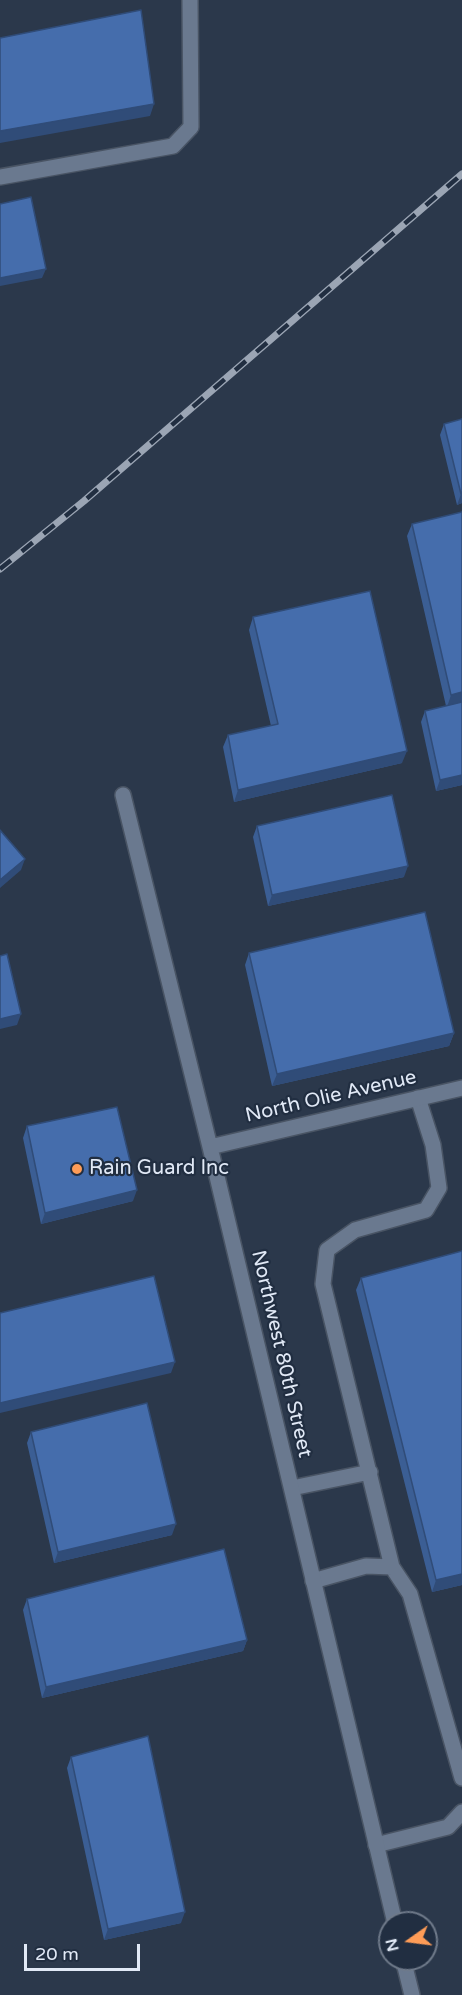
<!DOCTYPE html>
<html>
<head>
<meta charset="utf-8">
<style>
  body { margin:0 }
  #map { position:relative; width:462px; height:1995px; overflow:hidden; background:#2b384b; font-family:"Varela Round",sans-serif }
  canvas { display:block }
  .north { position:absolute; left:378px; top:1911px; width:60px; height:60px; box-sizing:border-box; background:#212e41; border:2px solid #6e7989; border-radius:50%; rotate:256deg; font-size:16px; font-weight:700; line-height:24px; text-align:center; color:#e1e9f6 }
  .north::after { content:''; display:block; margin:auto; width:21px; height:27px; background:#fe9c57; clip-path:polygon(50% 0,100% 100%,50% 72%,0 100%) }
  .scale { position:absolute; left:24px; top:1944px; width:116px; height:27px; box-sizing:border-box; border:3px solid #e1e9f6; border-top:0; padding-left:8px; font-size:18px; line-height:21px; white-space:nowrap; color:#e1e9f6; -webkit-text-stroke:4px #212e41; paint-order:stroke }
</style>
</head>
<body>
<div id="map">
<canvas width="462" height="1995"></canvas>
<div class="north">N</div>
<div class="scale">20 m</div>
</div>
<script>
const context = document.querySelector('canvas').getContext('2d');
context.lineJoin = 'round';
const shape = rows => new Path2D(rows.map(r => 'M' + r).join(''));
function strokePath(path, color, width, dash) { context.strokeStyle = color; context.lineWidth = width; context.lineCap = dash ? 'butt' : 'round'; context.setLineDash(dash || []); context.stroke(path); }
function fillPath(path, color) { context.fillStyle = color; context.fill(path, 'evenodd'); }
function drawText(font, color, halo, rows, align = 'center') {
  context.font = font + ' "Varela Round",sans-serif'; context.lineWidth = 4.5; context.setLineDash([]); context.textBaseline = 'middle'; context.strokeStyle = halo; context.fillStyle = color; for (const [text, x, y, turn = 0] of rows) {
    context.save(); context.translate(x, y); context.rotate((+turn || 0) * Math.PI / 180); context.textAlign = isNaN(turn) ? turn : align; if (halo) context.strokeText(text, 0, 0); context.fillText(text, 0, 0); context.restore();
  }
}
const lane = shape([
  [0,177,173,146,191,127,190,0],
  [292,1488,370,1472],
  [392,1567,323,1284,327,1250,355,1230,426,1210,439,1188,433,1145,418,1098],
  [313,1581,366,1566,392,1567,410,1594,462,1778],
  [376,1845,448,1827,462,1812]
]);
const street = shape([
  [123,795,210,1147,395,1923],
  [210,1147,462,1088],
  [403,1959,412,1995]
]);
strokePath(lane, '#495464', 18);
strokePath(street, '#495464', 18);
strokePath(lane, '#6a798f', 15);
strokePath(street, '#6a798f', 15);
const rail = shape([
  [0,569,84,501,462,174]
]);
strokePath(rail, '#9ba5b4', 7);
strokePath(rail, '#212e41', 4.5, [14]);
fillPath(shape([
  [462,419,462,503,457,505,440,435,444,424],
  [462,512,462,785,436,791,421,722,425,711,446,706,407,536,412,524],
  [253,617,402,763,234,802,223,747,228,735,271,726,249,630],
  [257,826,404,877,268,906,253,837],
  [249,953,454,1033,449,1046,272,1086,245,965],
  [27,1126,133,1201,41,1224,23,1138],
  [361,1278,462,1585,432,1592,356,1290],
  [31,1432,172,1535,54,1563,27,1443],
  [27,1599,247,1640,243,1651,42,1698,23,1610],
  [71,1757,181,1923,104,1940,67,1768]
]), '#3b5e94');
fillPath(shape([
  [154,104,150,116,0,143,0,131],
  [46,269,42,278,0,286,0,278],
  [462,493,462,503,457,505,461,494],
  [462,692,462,704,447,707,451,695],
  [407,751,402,763,234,802,238,790],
  [462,775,462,785,436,791,440,780],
  [25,859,21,870,0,888,0,880],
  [408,866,404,877,268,906,272,895],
  [21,1014,17,1025,0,1029,0,1019],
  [454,1033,449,1046,272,1086,277,1074],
  [137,1190,133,1201,41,1224,45,1213],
  [175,1362,171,1373,0,1413,0,1403],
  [176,1524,172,1535,54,1563,58,1552],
  [462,1574,462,1585,432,1592,436,1580],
  [247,1640,243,1651,42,1698,46,1687],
  [185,1912,181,1923,104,1940,108,1929]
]), '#304c78');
const building = shape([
  [141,10,154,104,0,131,0,38,141,10],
  [31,197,46,269,0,278,0,204,31,197],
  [462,419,462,493,461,494,444,424,462,419],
  [462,512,462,692,451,695,412,524,462,512],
  [370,591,407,751,238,790,228,735,278,724,253,617,370,591],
  [462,702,462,775,440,780,425,711,462,702],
  [392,795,408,866,272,895,257,826,392,795],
  [0,830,25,859,0,880,0,830],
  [425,912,454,1033,277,1074,249,953,425,912],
  [7,954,21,1014,0,1019,0,956,7,954],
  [117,1107,137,1190,45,1213,27,1126,117,1107],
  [462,1251,462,1574,436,1580,361,1278,462,1251],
  [154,1276,175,1362,0,1403,0,1313,154,1276],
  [147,1403,176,1524,58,1552,31,1432,147,1403],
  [224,1549,247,1640,46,1687,27,1599,224,1549],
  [148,1736,185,1912,108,1929,71,1757,148,1736]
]);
fillPath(building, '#456dac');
strokePath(building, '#304c78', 1.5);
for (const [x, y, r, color] of [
  [77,1169,6,"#fe9c57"]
]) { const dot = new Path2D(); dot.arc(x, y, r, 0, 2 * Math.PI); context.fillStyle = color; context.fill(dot); strokePath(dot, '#212e41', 2); }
drawText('20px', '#e1e9f6', '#212e41', [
  ["North Olie Avenue",331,1097,-13],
  ["Northwest 80th Street",281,1354,77]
]);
drawText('20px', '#e1e9f6', '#212e41', [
  ["Rain Guard Inc",89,1169]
], 'left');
</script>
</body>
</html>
